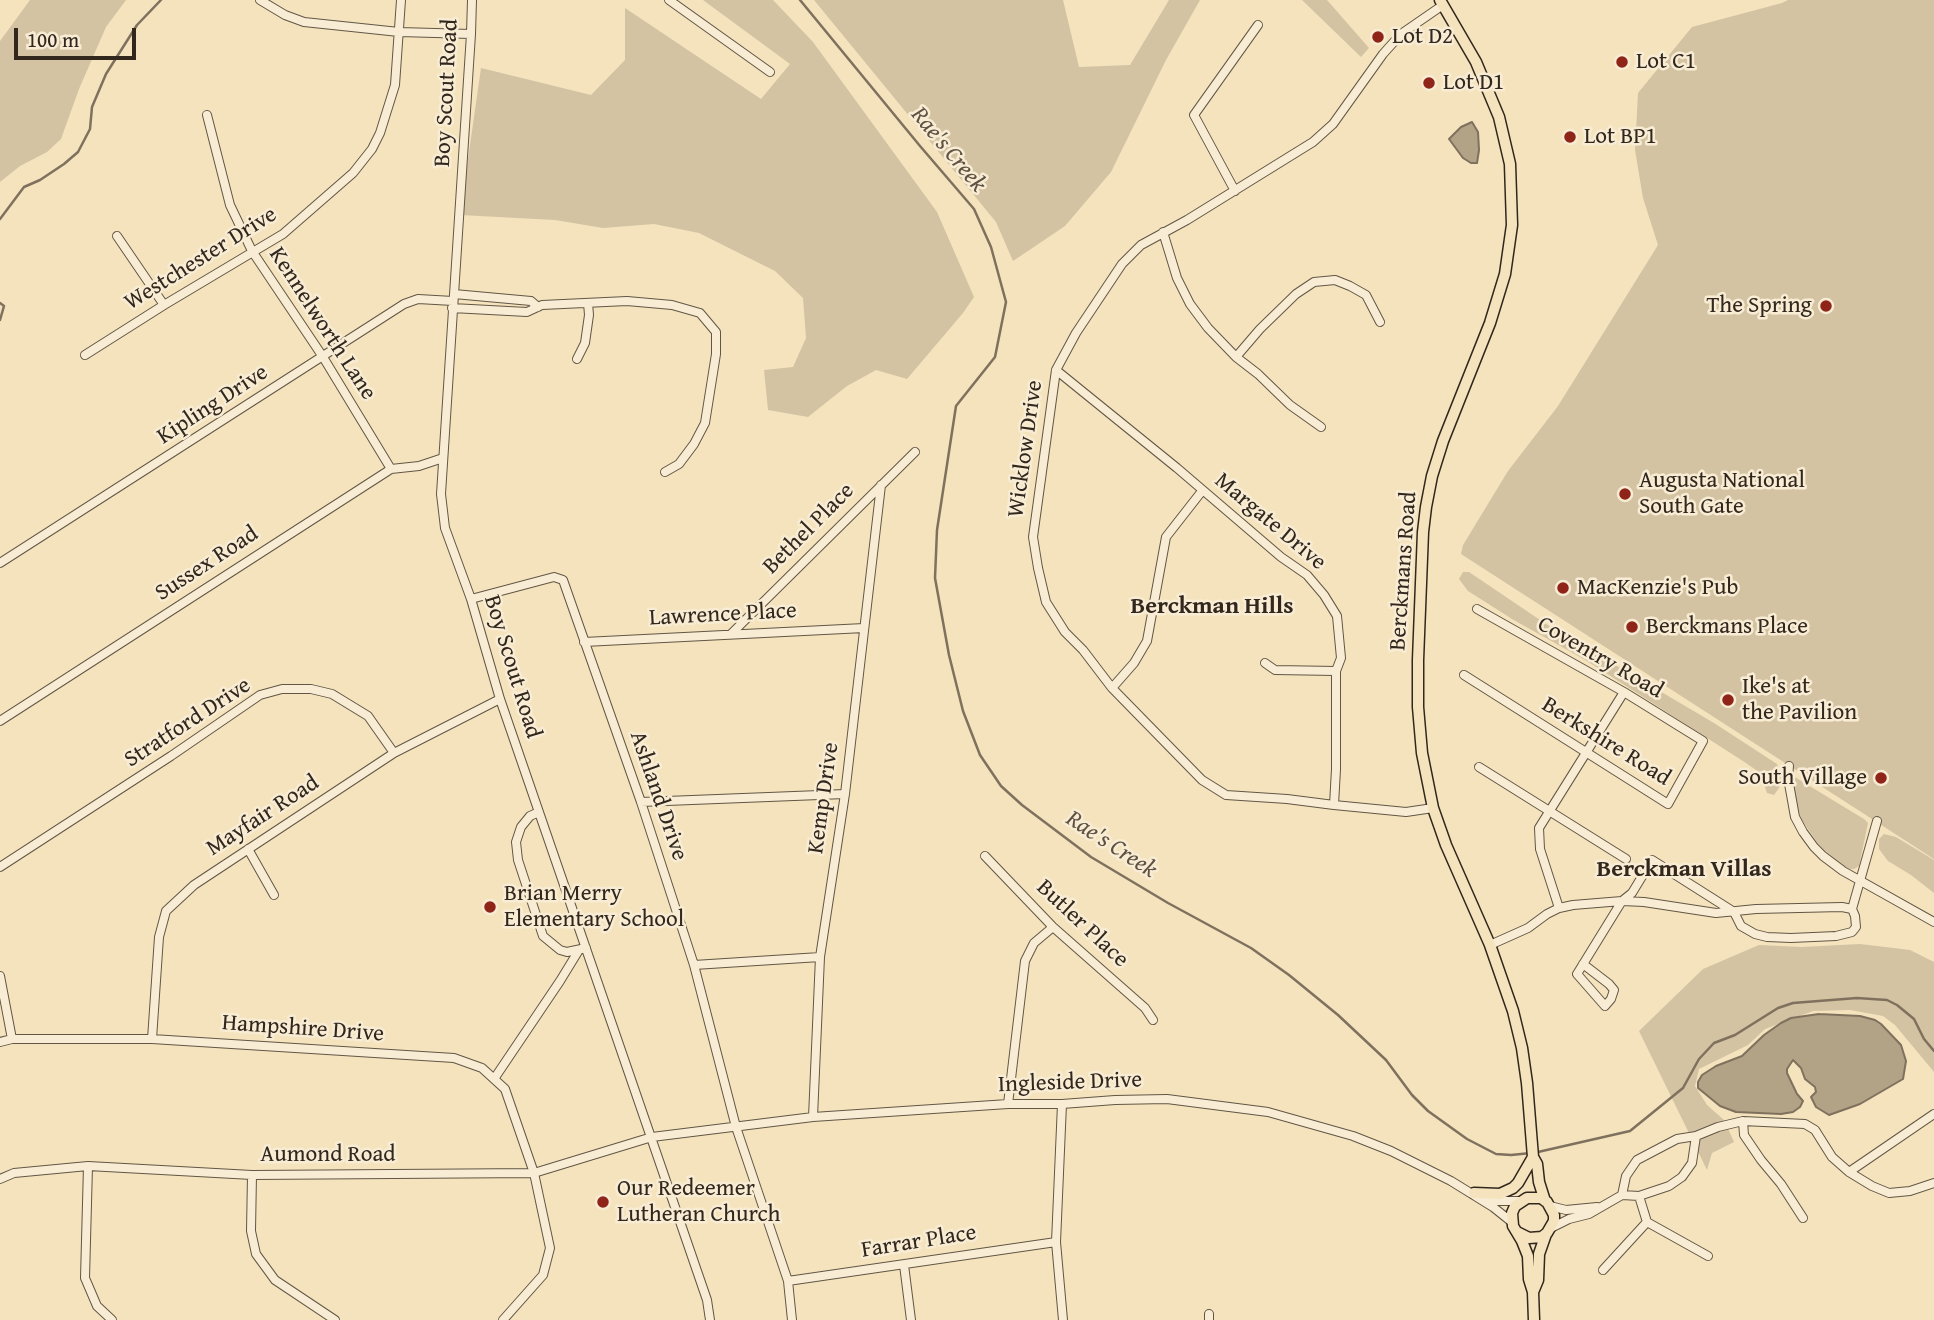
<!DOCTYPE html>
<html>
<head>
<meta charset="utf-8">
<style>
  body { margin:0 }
  #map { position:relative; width:1934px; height:1320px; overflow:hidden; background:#f4e3bd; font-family:"Gentium Book Plus",serif }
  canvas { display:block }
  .scale { position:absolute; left:14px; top:28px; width:122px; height:32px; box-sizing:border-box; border:4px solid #32271d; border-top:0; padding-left:9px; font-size:21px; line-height:24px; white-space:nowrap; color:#32271d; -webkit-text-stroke:5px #f8edd4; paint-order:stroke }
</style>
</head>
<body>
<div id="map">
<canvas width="1934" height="1320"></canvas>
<div class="scale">100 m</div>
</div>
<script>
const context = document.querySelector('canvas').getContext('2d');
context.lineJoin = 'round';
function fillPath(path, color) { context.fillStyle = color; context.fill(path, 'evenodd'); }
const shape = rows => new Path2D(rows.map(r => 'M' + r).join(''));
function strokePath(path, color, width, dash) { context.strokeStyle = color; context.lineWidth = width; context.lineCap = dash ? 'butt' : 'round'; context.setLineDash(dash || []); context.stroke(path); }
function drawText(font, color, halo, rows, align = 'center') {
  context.font = font + ' "Gentium Book Plus",serif'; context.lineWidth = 5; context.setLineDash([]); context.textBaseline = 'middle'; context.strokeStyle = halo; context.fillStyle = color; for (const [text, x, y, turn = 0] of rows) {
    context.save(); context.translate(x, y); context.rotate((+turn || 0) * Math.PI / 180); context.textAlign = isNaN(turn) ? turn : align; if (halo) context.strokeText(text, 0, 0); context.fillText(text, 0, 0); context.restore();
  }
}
fillPath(shape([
  [30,0,126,0,106,27,79,89,61,139,47,152,20,166,0,182,0,41],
  [703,0,773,0,813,42,937,212,974,297,963,313,907,379,876,370,847,386,808,417,768,410,764,370,793,367,806,338,803,298,775,271,699,233,654,224,603,228,555,220,460,215,481,68,591,95,625,60,625,8,761,99,790,64],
  [814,0,1063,0,1079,67,1130,65,1169,0,1200,0,1166,60,1111,172,1065,226,1013,261,996,222],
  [1302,0,1327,0,1369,48,1361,57],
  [1788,0,1934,0,1934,859,1461,554,1463,545,1508,471,1558,406,1658,245,1643,198,1635,150,1638,93,1692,27,1782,3],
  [1463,572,1469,572,1546,624,1714,723,1777,764,1781,776,1779,788,1774,795,1767,793,1764,784,1763,775,1746,763,1587,661,1512,619,1468,591,1459,579],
  [1793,776,1864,819,1868,823,1859,866,1854,869,1850,869,1838,863,1819,845,1801,819,1796,801],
  [1884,834,1896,837,1934,860,1934,893,1911,875,1888,861,1879,849,1879,839],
  [1860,944,1910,950,1934,962,1934,1072,1895,1025,1883,1016,1850,1010,1813,1011,1765,1029,1748,1045,1699,1069,1695,1086,1707,1105,1724,1120,1734,1142,1712,1153,1707,1170,1639,1031,1703,969,1759,945,1801,947]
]), '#d3c3a2');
const water = shape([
  [1472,122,1478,132,1479,150,1477,163,1471,163,1463,158,1449,139,1461,127,1472,122],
  [1819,1014,1860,1016,1875,1020,1881,1024,1901,1045,1906,1061,1903,1079,1860,1104,1829,1115,1816,1107,1811,1097,1816,1092,1815,1087,1805,1079,1801,1068,1793,1060,1787,1069,1787,1073,1797,1094,1803,1101,1800,1107,1793,1112,1781,1114,1736,1112,1720,1106,1698,1088,1698,1082,1702,1075,1716,1066,1742,1056,1764,1035,1781,1023,1791,1018,1819,1014]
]);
fillPath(water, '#b2a387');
strokePath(water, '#7f715d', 2);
strokePath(shape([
  [800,0,920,146,974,209,991,247,1006,302,995,357,956,406,937,530,935,578,949,655,963,711,980,755,1001,786,1022,805,1091,857,1168,903,1251,948,1289,975,1338,1015,1386,1060,1412,1095,1428,1111,1467,1139,1496,1154,1511,1155,1531,1153],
  [0,219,24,187,40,180,64,164,78,152,90,129,92,107,106,74,137,25,161,0],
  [0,303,4,306,0,320],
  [1538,1152,1630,1131,1683,1088,1699,1059,1714,1043,1735,1035,1778,1008,1793,1003,1857,998,1887,1000,1897,1005,1914,1019,1924,1039,1934,1051]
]), '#7f715d', 2.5);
const minor = shape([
  [260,0,285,15,304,22,399,32,471,34],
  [472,0,471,34,441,494,445,528,471,599,500,699,707,1300,710,1320],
  [669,0,770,72],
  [207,115,230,205,252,251,323,357,391,469],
  [1235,191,1194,115,1258,25],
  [1163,232,1177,278,1190,304,1208,328,1236,357,1258,374,1290,405,1321,427],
  [117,236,164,305],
  [454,294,531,301,538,307],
  [452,308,527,312,542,305,627,301,672,305,700,313,716,332,716,354,705,423,694,444,679,464,665,472],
  [85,355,164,305,283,234,353,173,372,149,380,133,395,85,401,0],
  [1236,357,1260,329,1296,294,1314,282,1335,280,1350,286,1366,295,1380,322],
  [577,359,585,343,589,315,588,303],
  [1056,370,1177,468,1281,557,1307,575,1324,595,1337,616,1341,658,1336,671,1336,769,1334,805],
  [0,563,404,304,418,299,453,301],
  [471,599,554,577,563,580,641,802,694,965,736,1127,788,1281,792,1320],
  [731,634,915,452],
  [584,642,864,628],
  [1265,663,1275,670,1336,671],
  [1464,675,1668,804,1703,741,1624,692,1477,609],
  [1112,688,1134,663,1147,641,1166,537,1202,491],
  [0,721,391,469,419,466,443,458],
  [1789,766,1788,778,1795,817,1803,832,1814,847,1823,856,1843,871,1934,922],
  [1479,767,1626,859],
  [641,802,845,794],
  [1433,808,1406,812,1334,805,1287,799,1226,795,1202,780,1112,688,1083,650,1065,632,1046,602,1038,568,1033,537,1056,370,1076,333,1122,264,1141,245,1187,220,1313,142,1333,124,1383,54,1401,34,1443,5],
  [539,812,530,816,521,827,516,842,518,860,543,936,560,950,567,952,586,948],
  [248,849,274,895],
  [985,856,1053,927,1145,1008,1153,1020],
  [0,867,171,756,260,695,282,689,311,689,332,694,368,716,394,753],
  [1559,908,1573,905,1622,901,1644,902,1716,913,1756,909,1842,907,1852,909,1877,821],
  [1490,945,1528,928,1547,914,1559,908,1540,849,1539,828,1624,692],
  [1583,964,1609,984,1614,990,1611,999,1605,1006,1577,974,1622,901,1632,893,1652,860,1734,912,1741,926,1755,934,1767,937,1791,938,1836,936,1852,932,1856,927,1855,916,1852,909],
  [694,965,820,957],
  [0,976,12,1039],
  [152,1039,159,937,166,911,194,885,394,753,500,699],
  [0,1042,12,1039,152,1039,454,1058,482,1068,505,1089,534,1173,550,1248,543,1275,503,1320],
  [494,1079,560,981,579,950],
  [1008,1104,1025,961,1034,943,1053,927],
  [1062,1104,1056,1242,1063,1320],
  [813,1117,820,957,845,794,881,485],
  [1743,1121,1744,1135,1761,1160,1781,1184,1803,1218],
  [88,1166,85,1278,97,1306,112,1320],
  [1849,1172,1934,1114],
  [252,1175,251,1231,256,1254,275,1280,335,1320],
  [0,1179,14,1173,88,1166,252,1175,534,1173,652,1137,813,1117,1008,1104,1062,1104,1115,1100,1167,1099,1268,1112,1353,1136,1391,1151,1451,1181,1493,1207,1513,1223],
  [1622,1195,1626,1176,1637,1160,1677,1139,1696,1136,1718,1127,1743,1121,1805,1124,1815,1130,1832,1157,1849,1172,1872,1186,1889,1193,1910,1191,1934,1183],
  [1622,1195,1639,1196,1669,1186,1682,1177,1692,1163,1696,1136],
  [1486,1198,1497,1201,1520,1201],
  [1550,1206,1566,1210,1597,1207],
  [1647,1222,1708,1256],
  [1551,1228,1569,1219,1589,1214,1622,1195],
  [904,1265,911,1320],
  [1603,1270,1647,1222,1639,1196],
  [788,1281,1056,1242],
  [1209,1314,1209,1320]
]);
const major = shape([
  [1440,0,1476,62,1499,117,1510,164,1512,225,1505,274,1490,323,1443,441,1432,476,1426,507,1423,532,1418,660,1418,707,1422,753,1433,808,1446,845,1490,945,1513,1011,1522,1048,1527,1083,1533,1157,1537,1164,1539,1182,1545,1201],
  [1474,1193,1500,1194,1513,1188,1518,1183,1533,1157],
  [1517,1232,1529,1238,1542,1237,1547,1233,1554,1221,1554,1215,1547,1202,1541,1198,1527,1198,1515,1206,1512,1213,1513,1226,1522,1241,1528,1256,1529,1279,1533,1292,1534,1320],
  [1533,1292,1538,1280,1539,1254,1546,1234]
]);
strokePath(minor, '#625645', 10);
strokePath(major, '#32271d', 13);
strokePath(minor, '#f8edd4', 8);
strokePath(major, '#f4e3bd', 10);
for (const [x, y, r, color] of [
  [1378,37,7,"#8f2418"],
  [1622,62,7,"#8f2418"],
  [1429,83,7,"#8f2418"],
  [1570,137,7,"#8f2418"],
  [1826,306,7,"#8f2418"],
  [1625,494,7,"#8f2418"],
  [1563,588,7,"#8f2418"],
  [1632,627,7,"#8f2418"],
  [1728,700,7,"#8f2418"],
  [1881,778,7,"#8f2418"],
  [490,907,7,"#8f2418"],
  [603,1202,7,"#8f2418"]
]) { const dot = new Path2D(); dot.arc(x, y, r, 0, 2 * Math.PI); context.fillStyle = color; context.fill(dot); strokePath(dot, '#f8edd4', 2.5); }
drawText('23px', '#32271d', '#f8edd4', [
  ["Lot D2",1392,37],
  ["Lot C1",1636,62],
  ["Lot D1",1443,83],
  ["Lot BP1",1584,137],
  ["The Spring",1812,306,"right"],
  ["Augusta National",1639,481],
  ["South Gate",1639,507],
  ["MacKenzie's Pub",1577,588],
  ["Berckmans Place",1646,627],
  ["Ike's at",1742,687],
  ["the Pavilion",1742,713],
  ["South Village",1867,778,"right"],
  ["Brian Merry",504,894],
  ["Elementary School",504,920],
  ["Our Redeemer",617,1189],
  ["Lutheran Church",617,1215]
], 'left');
drawText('23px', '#32271d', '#f8edd4', [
  ["Boy Scout Road",447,93,-87],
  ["Westchester Drive",201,259,-32],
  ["Kennelworth Lane",322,324,57],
  ["Kipling Drive",213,405,-33],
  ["Wicklow Drive",1026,449,-82],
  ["Margate Drive",1270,522,40],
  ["Bethel Place",809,529,-45],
  ["Sussex Road",207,564,-33],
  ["Berckmans Road",1404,571,-86],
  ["Lawrence Place",723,615,-3],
  ["Coventry Road",1600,658,30],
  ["Boy Scout Road",512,667,73],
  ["Stratford Drive",188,723,-33],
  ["Berkshire Road",1606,742,32],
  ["Ashland Drive",658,796,71],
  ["Kemp Drive",824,798,-82],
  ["Mayfair Road",263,816,-33],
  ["Butler Place",1082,924,43],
  ["Hampshire Drive",303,1029,4],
  ["Ingleside Drive",1070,1083,-2],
  ["Aumond Road",328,1155],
  ["Farrar Place",919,1242,-9]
]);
drawText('italic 24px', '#5f5242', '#f8edd4', [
  ["Rae's Creek",948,150,50],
  ["Rae's Creek",1111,845,33]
]);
drawText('bold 24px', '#32271d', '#f8edd4', [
  ["Berckman Hills",1212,607],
  ["Berckman Villas",1684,870]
]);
</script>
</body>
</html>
